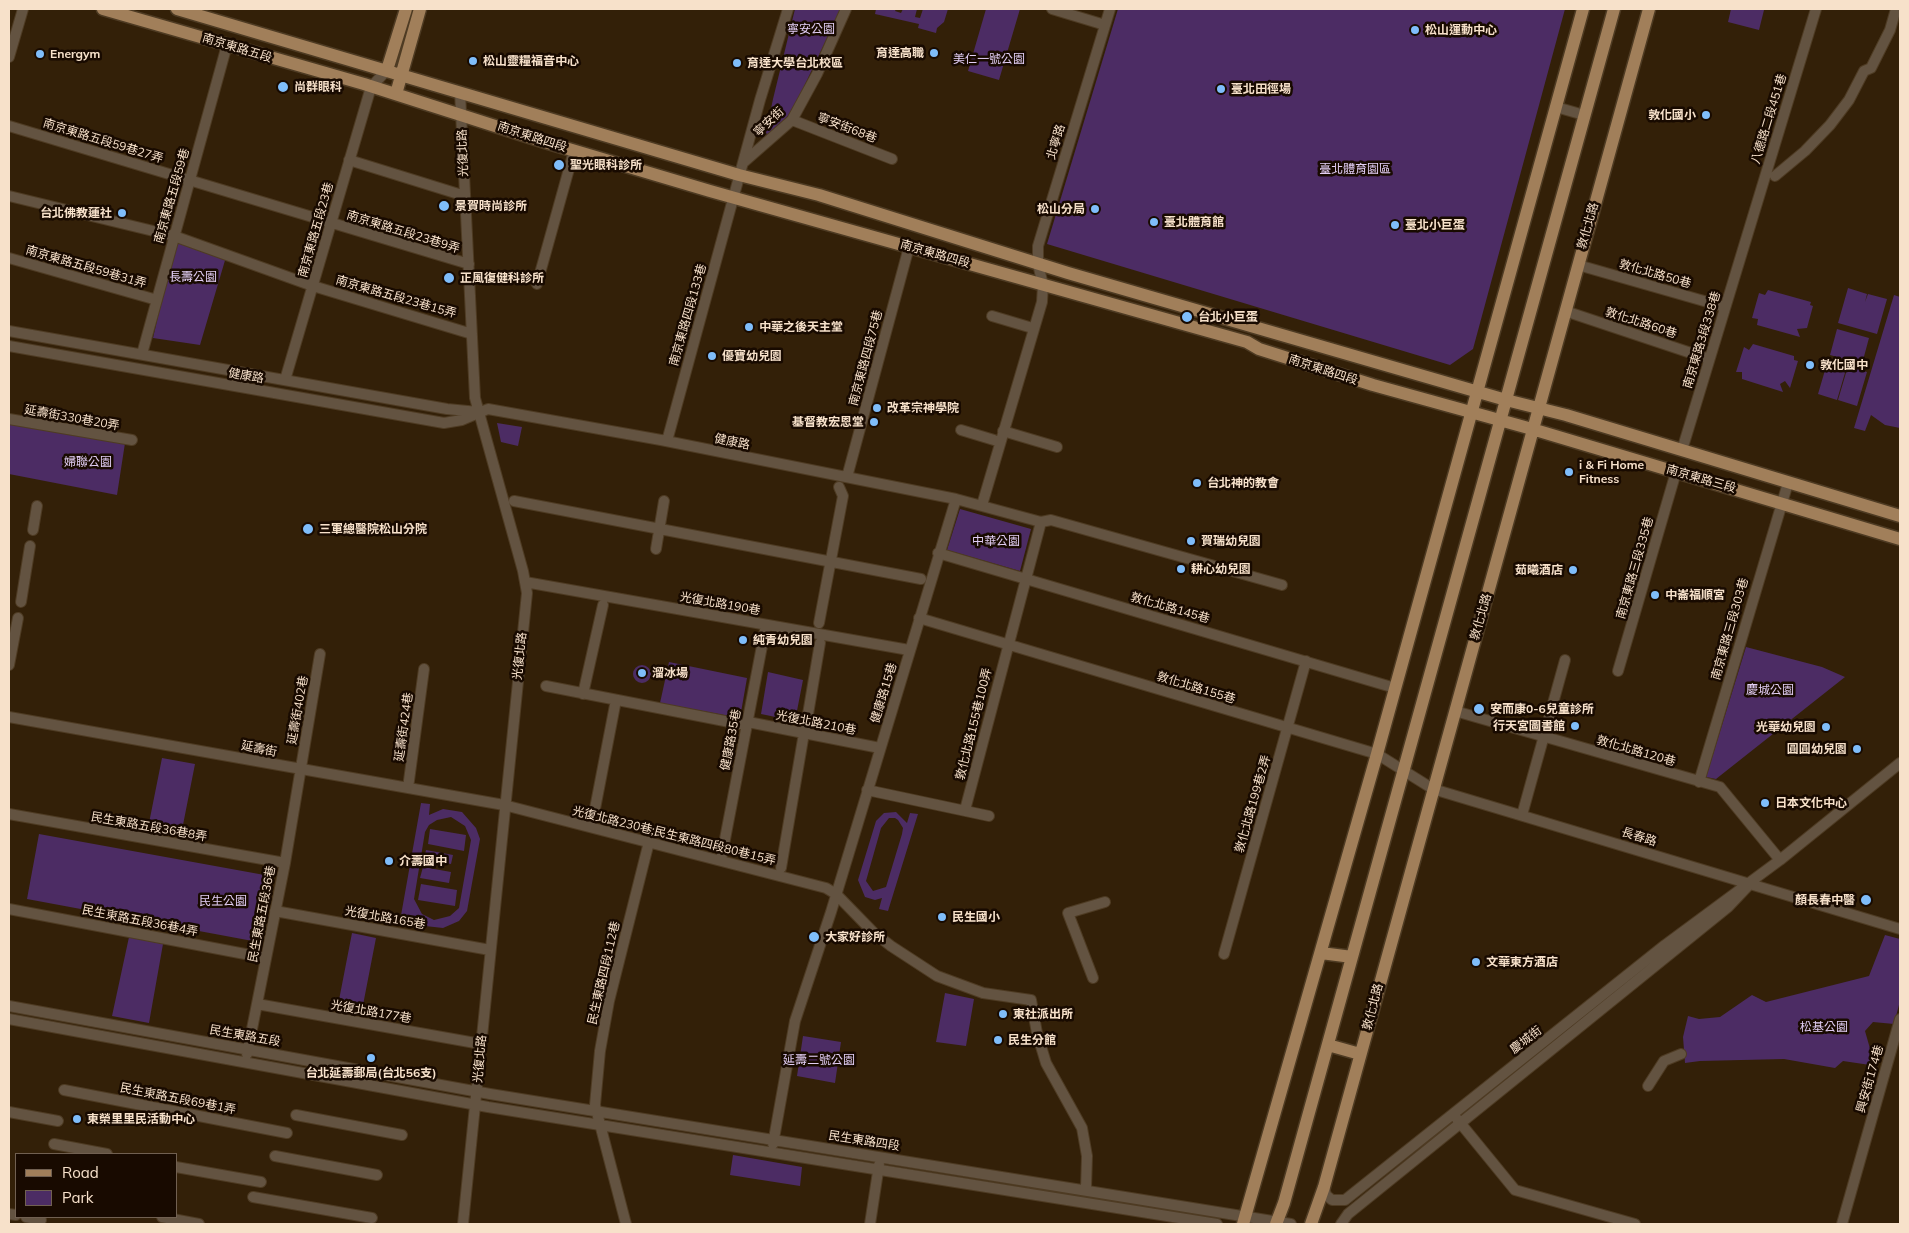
<!DOCTYPE html>
<html>
<head>
<meta charset="utf-8">
<style>
  body { margin:0 }
  #map { position:relative; width:1909px; height:1233px; overflow:hidden; background:#332008; font-family:Mulish,sans-serif }
  canvas { display:block }
  .frame { position:absolute; inset:0; border:10px solid #f7e1ca; pointer-events:none }
  .legend { position:absolute; left:15px; top:1153px; width:162px; height:65px; box-sizing:border-box; background:#180a00; border:1px solid #716051; margin:0; padding:6px 9px; list-style:none; font-size:15px; color:#f7e1ca }
  .legend li { display:flex; align-items:center; gap:10px; height:25px }
  .legend b { width:25px; border:1px solid #716051 }
</style>
</head>
<body>
<div id="map">
<canvas width="1909" height="1233"></canvas>
<div class="frame"></div>
<ul class="legend">
<li><b style="height:6px;background:#a17f5a"></b>Road</li>
<li><b style="height:14px;background:#4c2c64"></b>Park</li>
</ul>
</div>
<script>
const context = document.querySelector('canvas').getContext('2d');
context.lineJoin = 'round';
function fillPath(path, color) { context.fillStyle = color; context.fill(path, 'evenodd'); }
const shape = rows => new Path2D(rows.map(r => 'M' + r).join(''));
function strokePath(path, color, width, dash) { context.strokeStyle = color; context.lineWidth = width; context.lineCap = dash ? 'butt' : 'round'; context.setLineDash(dash || []); context.stroke(path); }
function drawText(font, color, halo, rows, align = 'center') {
  context.font = font + ' Mulish,"Noto Sans TC",sans-serif'; context.lineWidth = 5; context.setLineDash([]); context.textBaseline = 'middle'; context.strokeStyle = halo; context.fillStyle = color; for (const [text, x, y, turn = 0] of rows) {
    context.save(); context.translate(x, y); context.rotate((+turn || 0) * Math.PI / 180); context.textAlign = isNaN(turn) ? turn : align; if (halo) context.strokeText(text, 0, 0); context.fillText(text, 0, 0); context.restore();
  }
}
fillPath(shape([
  [795,9,841,9,798,99,789,115,768,135,766,133,773,99],
  [876,9,896,9,895,11,901,13,903,9,917,9,915,17,920,18,923,9,948,9,944,22,937,28,936,33,918,28,919,24,875,14],
  [986,9,1020,9,999,80,968,71],
  [1118,9,1565,9,1473,349,1450,365,1047,244],
  [1731,9,1764,10,1759,30,1728,22],
  [175,242,226,257,200,345,153,338],
  [1848,288,1867,294,1865,302,1868,294,1887,299,1877,334,1838,323],
  [1768,290,1811,302,1810,305,1813,306,1807,328,1797,329,1800,337,1757,325,1758,319,1752,318,1759,293,1765,295],
  [1894,295,1900,297,1900,428,1885,425,1871,415,1865,431,1854,428],
  [1837,329,1869,338,1862,364,1830,355],
  [1753,344,1794,356,1794,360,1798,361,1790,388,1785,381,1780,384,1783,392,1742,379,1742,372,1736,372,1744,347,1749,350],
  [1828,360,1847,366,1837,400,1818,394],
  [1848,366,1867,372,1857,406,1838,400],
  [9,421,125,443,117,495,9,474],
  [497,423,522,427,518,446,501,442],
  [960,509,1031,529,1020,571,947,550],
  [1746,647,1822,667,1845,677,1716,779,1706,777],
  [669,662,747,678,740,718,660,703],
  '633 674a9 9 0 1 1 18 0a9 9 0 1 1-18 0Z',
  [768,672,803,680,795,721,761,714],
  [162,758,195,764,181,835,148,828],
  [421,803,430,804,429,815,443,809,462,812,476,828,480,839,467,911,459,921,443,928,425,926,412,917,411,923,400,921],
  [451,817,465,826,471,840,459,908,450,916,434,920,422,914,414,899,425,832,429,825,437,820],
  [896,812,907,823,910,813,918,814,888,911,879,909,882,898,875,900,865,897,858,880,876,821,884,813],
  [889,818,895,818,898,820,903,828,902,834,886,887,873,891,866,881,881,828],
  [430,829,466,835,464,851,428,844],
  [39,834,270,876,258,942,27,899],
  [426,850,453,855,451,864,424,859],
  [423,867,451,872,449,883,420,878],
  [421,884,457,890,455,906,418,900],
  [352,933,376,938,363,1005,339,1000],
  [1885,935,1900,939,1900,1001,1894,1024,1873,1022,1865,1031,1871,1052,1870,1065,1843,1061,1835,1068,1784,1059,1700,1061,1685,1063,1683,1037,1688,1016,1699,1019,1720,1017,1752,995,1766,1002,1869,976],
  [129,937,163,944,149,1023,112,1016],
  [945,993,974,999,966,1046,936,1042],
  [803,1036,841,1042,835,1083,797,1076],
  [733,1155,802,1167,800,1186,730,1175]
]), '#4c2c64');
const minor = shape([
  [1052,9,1105,25],
  [9,57,23,9],
  [460,92,475,398,523,571,527,593,463,1224],
  [1556,107,1584,115],
  [792,120,892,159],
  [9,126,469,264],
  [349,160,465,196],
  [744,162,792,120,817,74,846,9],
  [1775,176,1805,151,1830,125,1849,100,1864,71,1871,68,1890,30,1896,9],
  [9,196,174,236,313,286,472,334],
  [9,258,157,300],
  [1578,265,1725,307],
  [537,284,574,151],
  [1565,311,1709,359],
  [992,316,1029,327],
  [9,331,447,409,478,412],
  [9,346,444,423,462,420,488,409,661,440,956,499,1041,522,1051,520,1282,585],
  [142,354,227,45],
  [285,380,371,87,387,70],
  [9,419,132,440],
  [961,430,994,440],
  [1003,431,1057,447],
  [667,441,760,100,788,9],
  [1682,450,1816,9],
  [847,477,909,247],
  [514,501,921,579],
  [982,505,1042,302,1043,285,1038,264,1038,246,1110,9],
  [33,530,37,506],
  [656,549,664,501],
  [938,553,1395,688],
  [525,582,909,650],
  [21,602,30,546],
  [919,618,1377,754,1433,789,1900,929],
  [819,623,843,496,839,487],
  [9,665,18,618],
  [1618,671,1676,472],
  [546,686,740,724],
  [583,694,603,605],
  [1455,711,1720,787,1780,860],
  [9,717,504,805,826,888,836,894,873,932,891,946,937,976,983,993,1031,1000,1037,1033,1046,1063,1082,1128,1087,1156,1086,1189],
  [748,722,880,748],
  [806,726,820,643],
  [1699,782,1788,483],
  [408,788,424,669],
  [867,790,989,816],
  [965,810,1041,522],
  [9,814,285,863],
  [1522,815,1565,660],
  [593,819,616,700],
  [721,860,766,625],
  [781,868,803,739],
  [9,909,266,958],
  [275,911,490,950],
  [1224,954,1306,661],
  [1093,978,1068,913,1105,902],
  [257,1004,481,1044],
  [9,1006,490,1094,1291,1224],
  [9,1019,488,1107,1217,1224],
  [247,1054,285,863,320,654],
  [1648,1086,1664,1061,1681,1054],
  [64,1090,287,1133],
  [9,1112,58,1121],
  [296,1115,402,1135],
  [1457,1119,1515,1190,1635,1224],
  [54,1144,107,1154],
  [773,1144,795,1021,831,912,956,499],
  [275,1156,377,1175],
  [176,1167,261,1182],
  [1324,1187,1326,1195,1332,1200,1345,1200,1665,945,1780,860,1900,763],
  [253,1197,372,1218],
  [9,1214,16,1215],
  [26,1217,41,1220],
  [162,1217,199,1224],
  [626,1224,595,1105,600,1051,609,1001,649,842],
  [870,1224,879,1165],
  [1341,1224,1348,1214,1728,907,1747,887],
  [1842,1224,1900,1019]
]);
const major = shape([
  [103,9,364,84,545,142,710,191,1247,342,1259,349,1373,385,1532,429,1900,539],
  [177,9,739,175,819,195,1068,273,1506,400,1566,415,1900,516],
  [387,70,406,9],
  [396,94,420,9],
  [1321,953,1352,957],
  [1328,1045,1360,1054],
  [1243,1224,1377,754,1583,9],
  [1276,1224,1284,1203,1614,9],
  [1311,1224,1324,1187,1649,9]
]);
strokePath(minor, '#4e3b23', 12);
strokePath(major, '#4e3b23', 15);
strokePath(minor, '#635341', 10);
strokePath(major, '#a17f5a', 12);
for (const [x, y, r, color] of [
  [1415,30,5,"#7fbdfa"],
  [934,53,5,"#7fbdfa"],
  [40,54,5,"#7fbdfa"],
  [473,61,5,"#7fbdfa"],
  [737,63,5,"#7fbdfa"],
  [283,87,6,"#7fbdfa"],
  [1221,89,5,"#7fbdfa"],
  [1706,115,5,"#7fbdfa"],
  [559,165,6,"#7fbdfa"],
  [444,206,6,"#7fbdfa"],
  [1095,209,5,"#7fbdfa"],
  [122,213,5,"#7fbdfa"],
  [1154,222,5,"#7fbdfa"],
  [1395,225,5,"#7fbdfa"],
  [449,278,6,"#7fbdfa"],
  [1187,317,6,"#7fbdfa"],
  [749,327,5,"#7fbdfa"],
  [712,356,5,"#7fbdfa"],
  [1810,365,5,"#7fbdfa"],
  [877,408,5,"#7fbdfa"],
  [874,422,5,"#7fbdfa"],
  [1569,472,5,"#7fbdfa"],
  [1197,483,5,"#7fbdfa"],
  [308,529,6,"#7fbdfa"],
  [1191,541,5,"#7fbdfa"],
  [1181,569,5,"#7fbdfa"],
  [1573,570,5,"#7fbdfa"],
  [1655,595,5,"#7fbdfa"],
  [743,640,5,"#7fbdfa"],
  [642,673,5,"#7fbdfa"],
  [1479,709,6,"#7fbdfa"],
  [1575,726,5,"#7fbdfa"],
  [1826,727,5,"#7fbdfa"],
  [1857,749,5,"#7fbdfa"],
  [1765,803,5,"#7fbdfa"],
  [389,861,5,"#7fbdfa"],
  [1866,900,6,"#7fbdfa"],
  [942,917,5,"#7fbdfa"],
  [814,937,6,"#7fbdfa"],
  [1476,962,5,"#7fbdfa"],
  [1003,1014,5,"#7fbdfa"],
  [998,1040,5,"#7fbdfa"],
  [371,1058,5,"#7fbdfa"],
  [77,1119,5,"#7fbdfa"]
]) { const dot = new Path2D(); dot.arc(x, y, r, 0, 2 * Math.PI); context.fillStyle = color; context.fill(dot); strokePath(dot, '#180a00', 2); }
drawText('12px', '#e2cef4', '#180a00', [
  ["寧安公園",811,29],
  ["美仁一號公園",989,59],
  ["臺北體育園區",1355,169],
  ["長壽公園",193,277],
  ["婦聯公園",88,462],
  ["中華公園",996,541],
  ["慶城公園",1770,690],
  ["民生公園",223,901],
  ["松基公園",1824,1027],
  ["延壽二號公園",819,1060]
]);
drawText('bold 12px', '#f7e1ca', '#180a00', [
  ["松山運動中心",1425,30],
  ["育達高職",924,53,"right"],
  ["Energym",50,54],
  ["松山靈糧福音中心",483,61],
  ["育達大學台北校區",747,63],
  ["尚群眼科",294,87],
  ["臺北田徑場",1231,89],
  ["敦化國小",1696,115,"right"],
  ["聖光眼科診所",570,165],
  ["景賀時尚診所",455,206],
  ["松山分局",1085,209,"right"],
  ["台北佛教蓮社",112,213,"right"],
  ["臺北體育館",1164,222],
  ["臺北小巨蛋",1405,225],
  ["正風復健科診所",460,278],
  ["台北小巨蛋",1198,317],
  ["中華之後天主堂",759,327],
  ["優寶幼兒園",722,356],
  ["敦化國中",1820,365],
  ["改革宗神學院",887,408],
  ["基督教宏恩堂",864,422,"right"],
  ["i & Fi Home",1579,465],
  ["Fitness",1579,479],
  ["台北神的教會",1207,483],
  ["三軍總醫院松山分院",319,529],
  ["賀瑞幼兒園",1201,541],
  ["耕心幼兒園",1191,569],
  ["茹曦酒店",1563,570,"right"],
  ["中崙福順宮",1665,595],
  ["純青幼兒園",753,640],
  ["溜冰場",652,673],
  ["安而康0-6兒童診所",1490,709],
  ["行天宮圖書館",1565,726,"right"],
  ["光華幼兒園",1816,727,"right"],
  ["圓圓幼兒園",1847,749,"right"],
  ["日本文化中心",1775,803],
  ["介壽國中",399,861],
  ["顏長春中醫",1855,900,"right"],
  ["民生國小",952,917],
  ["大家好診所",825,937],
  ["文華東方酒店",1486,962],
  ["東社派出所",1013,1014],
  ["民生分館",1008,1040],
  ["台北延壽郵局(台北56支)",371,1073,"center"],
  ["東榮里里民活動中心",87,1119]
], 'left');
drawText('12px', '#f7e1ca', '#180a00', [
  ["南京東路五段",237,48,17],
  ["八德路二段451巷",1769,119,-73],
  ["寧安街",769,122,-43],
  ["寧安街68巷",847,128,21],
  ["南京東路四段",532,137,18],
  ["南京東路五段59巷27弄",103,141,17],
  ["北寧路",1056,142,-73],
  ["光復北路",463,153,-92],
  ["南京東路五段59巷",172,196,-74],
  ["敦化北路",1588,226,-74],
  ["南京東路五段23巷",316,230,-74],
  ["南京東路五段23巷9弄",403,232,17],
  ["南京東路四段",935,254,16],
  ["南京東路五段59巷31弄",86,267,16],
  ["敦化北路50巷",1655,274,16],
  ["南京東路五段23巷15弄",396,297,16],
  ["南京東路四段133巷",688,315,-74],
  ["敦化北路60巷",1641,323,18],
  ["南京東路3段338巷",1702,340,-73],
  ["南京東路四段75巷",866,358,-75],
  ["南京東路四段",1323,370,18],
  ["健康路",246,376,10],
  ["延壽街330巷20弄",72,418,10],
  ["健康路",732,442,11],
  ["南京東路三段",1701,479,16],
  ["南京東路三段335巷",1635,568,-74],
  ["光復北路190巷",720,604,10],
  ["敦化北路145巷",1170,608,16],
  ["敦化北路",1481,617,-74],
  ["南京東路三段303巷",1730,629,-74],
  ["光復北路",520,656,-84],
  ["敦化北路155巷",1196,688,17],
  ["健康路15巷",884,693,-73],
  ["延壽街402巷",298,710,-80],
  ["光復北路210巷",816,723,11],
  ["敦化北路155巷100弄",974,724,-76],
  ["延壽街424巷",404,727,-82],
  ["健康路35巷",731,740,-79],
  ["延壽街",259,749,11],
  ["敦化北路120巷",1636,751,16],
  ["敦化北路199巷2弄",1253,804,-74],
  ["民生東路五段36巷8弄",149,827,10],
  ["光復北路230巷;民生東路四段80巷15弄",674,836,14],
  ["長春路",1639,837,17],
  ["民生東路五段36巷",262,914,-79],
  ["光復北路165巷",385,918,10],
  ["民生東路五段36巷4弄",140,921,11],
  ["民生東路四段112巷",604,973,-77],
  ["敦化北路",1373,1007,-75],
  ["光復北路177巷",371,1012,10],
  ["民生東路五段",245,1036,10],
  ["慶城街",1526,1040,-38],
  ["光復北路",480,1059,-85],
  ["興安街174巷",1870,1079,-74],
  ["民生東路五段69巷1弄",178,1099,11],
  ["民生東路四段",864,1141,9]
]);
</script>
</body>
</html>
